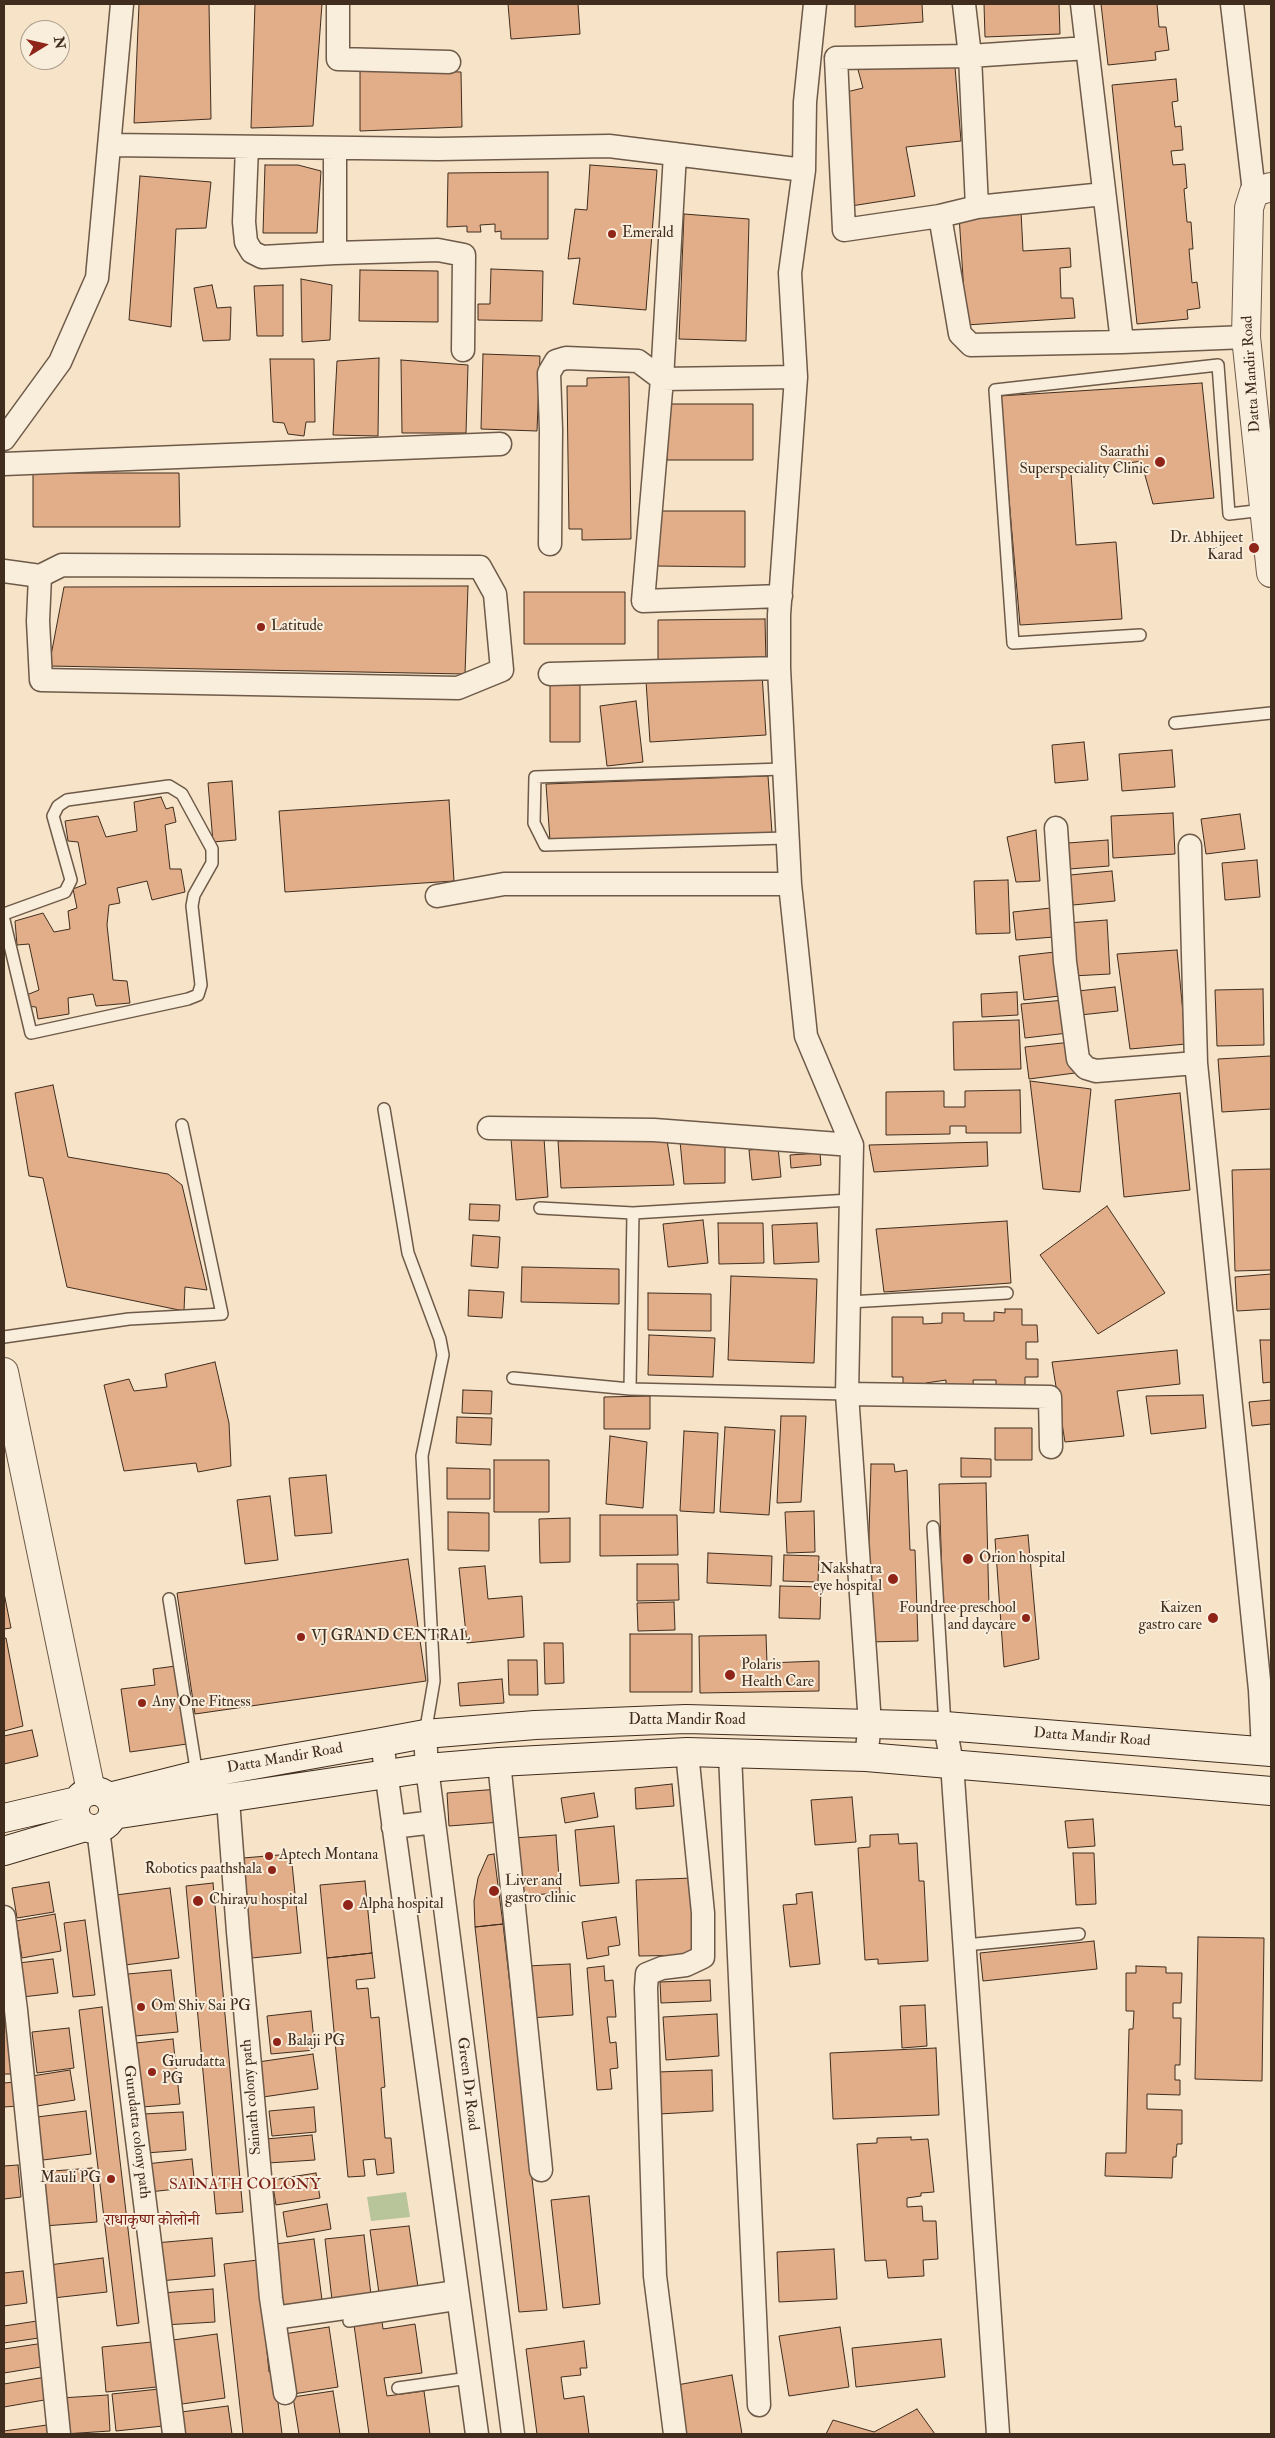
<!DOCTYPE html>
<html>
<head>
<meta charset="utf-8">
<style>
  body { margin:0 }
  #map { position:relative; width:1275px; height:2438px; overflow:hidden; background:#f6e3c8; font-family:"IM FELL Double Pica",serif }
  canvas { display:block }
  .frame { position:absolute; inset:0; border:5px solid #402d1d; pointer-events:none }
  .north { position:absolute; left:20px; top:20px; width:50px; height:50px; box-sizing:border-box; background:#f9eddb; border:1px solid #afa08f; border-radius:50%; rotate:81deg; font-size:14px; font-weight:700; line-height:20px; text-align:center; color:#402d1d }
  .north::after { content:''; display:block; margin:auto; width:18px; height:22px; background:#8f2418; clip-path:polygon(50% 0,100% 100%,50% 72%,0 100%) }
</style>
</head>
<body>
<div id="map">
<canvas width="1275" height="2438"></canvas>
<div class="frame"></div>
<div class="north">N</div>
</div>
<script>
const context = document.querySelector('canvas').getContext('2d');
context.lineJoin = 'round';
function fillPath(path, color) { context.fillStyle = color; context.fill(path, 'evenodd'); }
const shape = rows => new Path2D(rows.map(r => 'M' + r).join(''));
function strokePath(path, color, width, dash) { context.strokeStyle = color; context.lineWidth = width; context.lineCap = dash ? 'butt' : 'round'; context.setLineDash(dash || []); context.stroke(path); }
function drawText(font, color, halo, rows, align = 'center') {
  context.font = font + ' "IM FELL Double Pica","Noto Serif Devanagari",serif'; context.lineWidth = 4; context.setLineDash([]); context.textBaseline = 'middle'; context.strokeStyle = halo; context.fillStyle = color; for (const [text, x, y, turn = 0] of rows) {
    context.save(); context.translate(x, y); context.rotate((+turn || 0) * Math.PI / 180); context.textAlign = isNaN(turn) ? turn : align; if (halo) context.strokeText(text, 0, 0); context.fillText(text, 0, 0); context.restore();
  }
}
fillPath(shape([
  [406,2192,410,2217,371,2221,367,2197]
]), '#b8c499');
const building = shape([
  [139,4,209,4,211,119,134,123,139,4],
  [255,4,322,4,313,126,251,128,255,4],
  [508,4,578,4,580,34,511,39,508,4],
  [855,4,922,4,923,22,855,27,855,4],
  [984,4,1059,4,1060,34,985,37,984,4],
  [1101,4,1157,4,1159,27,1166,27,1169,50,1155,52,1156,60,1108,65,1101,4],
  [857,66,955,67,961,141,906,147,915,196,851,206,838,94,863,88,857,66],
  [360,69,461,72,462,127,360,131,360,69],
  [1176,79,1178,101,1172,102,1175,127,1181,126,1183,150,1171,151,1173,165,1185,164,1187,188,1184,189,1187,222,1191,222,1193,249,1189,249,1192,283,1197,282,1200,308,1187,310,1188,319,1137,324,1112,85,1176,79],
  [265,165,298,165,321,171,317,233,263,233,265,165],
  [590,165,657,170,646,310,573,304,580,258,568,259,575,209,587,210,590,165],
  [548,172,548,239,501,239,501,231,495,232,495,224,480,225,481,232,467,232,467,226,447,227,448,173,548,172],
  [140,176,211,182,206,228,176,229,171,327,129,320,140,176],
  [1021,211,1023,251,1070,248,1071,267,1060,268,1061,298,1073,298,1075,318,966,325,959,215,1021,211],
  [684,214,749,219,746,341,679,339,684,214],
  [491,269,543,271,542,321,478,320,478,304,490,304,491,269],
  [360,270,438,271,438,322,359,321,360,270],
  [301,279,332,285,330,340,302,342,301,279],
  [212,285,217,308,231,307,230,340,203,341,194,288,212,285],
  [283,285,283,336,257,336,254,286,283,285],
  [483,354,540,356,537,431,481,429,483,354],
  [379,358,378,436,333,435,337,361,379,358],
  [270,359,314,359,315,422,306,422,304,436,288,434,284,423,273,422,270,359],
  [401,360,468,365,466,433,402,433,401,360],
  [629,377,631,539,582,540,582,529,569,529,567,386,587,386,587,378,629,377],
  [1202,383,1214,498,1153,504,1141,461,1071,473,1076,545,1116,542,1122,619,1020,625,1000,396,1202,383],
  [667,404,753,404,753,460,667,460,667,404],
  [33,473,179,473,180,527,33,527,33,473],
  [655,511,745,511,745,567,655,566,655,511],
  [468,586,465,674,49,666,64,587,468,586],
  [524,592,625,592,625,644,524,644,524,592],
  [765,619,766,663,658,664,658,620,765,619],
  [762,674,766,735,650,742,646,681,762,674],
  [550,685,580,685,580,742,550,742,550,685],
  [636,701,643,762,607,766,600,706,636,701],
  [1084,742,1088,780,1055,783,1052,745,1084,742],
  [1172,750,1175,787,1122,791,1119,754,1172,750],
  [768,776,772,833,550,841,546,784,768,776],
  [232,781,236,840,213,842,208,783,232,781],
  [161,797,166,809,173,807,176,822,165,825,170,869,181,869,185,892,152,900,147,881,117,888,120,903,109,905,107,925,113,980,127,981,130,1003,96,1006,93,994,68,998,69,1014,38,1019,36,1007,26,1006,24,996,39,990,29,944,17,945,15,921,43,913,54,932,70,929,68,911,77,908,73,889,86,884,78,842,68,841,65,821,98,816,106,837,137,831,134,802,161,797],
  [449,800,454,881,285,892,279,811,449,800],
  [1173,813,1175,854,1113,858,1111,816,1173,813],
  [1240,814,1245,849,1206,854,1201,819,1240,814],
  [1036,830,1040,881,1016,882,1007,837,1036,830],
  [1108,840,1109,866,1069,869,1068,843,1108,840],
  [1257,860,1260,897,1225,900,1222,863,1257,860],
  [1112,871,1115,901,1073,905,1070,875,1112,871],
  [1008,880,1010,933,976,934,974,881,1008,880],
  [1051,908,1054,937,1016,940,1013,912,1051,908],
  [1107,920,1110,974,1072,976,1068,923,1107,920],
  [1177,950,1186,1044,1130,1049,1117,954,1177,950],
  [1055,952,1060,996,1024,1000,1019,956,1055,952],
  [1115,987,1118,1011,1080,1015,1078,991,1115,987],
  [1263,989,1264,1045,1217,1046,1215,990,1263,989],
  [1017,992,1018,1015,982,1017,981,994,1017,992],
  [1065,1000,1068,1033,1025,1038,1021,1004,1065,1000],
  [1019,1020,1021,1069,954,1070,953,1022,1019,1020],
  [1072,1042,1075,1073,1029,1079,1025,1047,1072,1042],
  [1271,1056,1271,1109,1222,1112,1218,1059,1271,1056],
  [1030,1081,1091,1089,1080,1192,1043,1189,1030,1081],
  [53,1085,68,1157,168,1174,182,1185,207,1290,185,1287,184,1311,67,1287,43,1178,29,1176,15,1093,53,1085],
  [1020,1090,1021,1133,966,1133,966,1126,950,1126,950,1134,886,1135,886,1092,944,1091,944,1107,965,1107,965,1091,1020,1090],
  [1180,1093,1190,1190,1124,1197,1115,1100,1180,1093],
  [544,1138,548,1197,516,1200,511,1139,544,1138],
  [725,1138,725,1183,684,1184,680,1141,725,1138],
  [667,1140,674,1185,561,1188,558,1141,667,1140],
  [987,1142,988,1166,874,1172,869,1145,987,1142],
  [778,1147,781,1177,752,1180,749,1150,778,1147],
  [820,1153,821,1165,791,1168,790,1155,820,1153],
  [1271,1169,1271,1270,1235,1271,1232,1170,1271,1169],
  [470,1204,500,1205,499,1221,469,1220,470,1204],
  [1107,1206,1165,1293,1098,1334,1040,1255,1107,1206],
  [703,1220,708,1263,668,1267,663,1224,703,1220],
  [1007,1221,1011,1283,884,1292,876,1229,1007,1221],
  [718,1223,763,1223,764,1263,719,1264,718,1223],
  [817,1223,819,1262,774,1264,772,1225,817,1223],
  [473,1235,500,1237,498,1268,471,1266,473,1235],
  [522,1267,619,1269,619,1304,521,1302,522,1267],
  [1271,1274,1271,1309,1237,1311,1235,1277,1271,1274],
  [731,1276,817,1279,814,1363,728,1360,731,1276],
  [469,1290,504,1292,502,1318,468,1316,469,1290],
  [648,1293,711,1294,711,1331,648,1330,648,1293],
  [1005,1309,1022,1309,1022,1325,1037,1325,1038,1342,1026,1342,1026,1359,1038,1359,1038,1377,1025,1377,1025,1392,996,1388,996,1380,973,1380,974,1393,946,1393,946,1380,926,1383,926,1386,903,1387,903,1377,892,1377,892,1317,923,1317,923,1324,942,1323,942,1313,964,1313,964,1321,994,1321,994,1312,1005,1313,1005,1309],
  [649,1335,715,1338,713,1377,648,1375,649,1335],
  [1260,1340,1271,1340,1271,1382,1263,1383,1260,1340],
  [1177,1350,1180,1384,1117,1391,1124,1436,1065,1442,1052,1362,1177,1350],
  [215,1362,229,1423,231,1466,198,1472,196,1463,124,1471,104,1385,129,1379,134,1391,167,1387,165,1374,215,1362],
  [463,1390,492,1391,491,1414,462,1413,463,1390],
  [1203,1395,1206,1428,1151,1434,1146,1396,1203,1395],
  [650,1396,650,1429,604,1429,604,1397,650,1396],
  [1271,1400,1271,1424,1252,1426,1249,1402,1271,1400],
  [781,1416,806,1416,801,1502,777,1503,781,1416],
  [457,1417,492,1418,491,1445,456,1443,457,1417],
  [725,1427,775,1430,769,1515,720,1512,725,1427],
  [995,1428,1032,1428,1032,1460,995,1460,995,1428],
  [684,1431,718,1433,714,1513,680,1511,684,1431],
  [610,1436,647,1442,643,1508,606,1504,610,1436],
  [961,1458,991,1459,991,1477,961,1477,961,1458],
  [494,1460,549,1460,549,1512,494,1512,494,1460],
  [871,1464,894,1464,895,1472,907,1470,910,1550,915,1550,918,1641,866,1642,871,1464],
  [447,1468,490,1469,490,1499,447,1499,447,1468],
  [326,1475,332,1533,295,1536,289,1478,326,1475],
  [986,1483,989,1608,943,1609,939,1484,986,1483],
  [270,1496,278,1560,245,1564,237,1500,270,1496],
  [814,1511,815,1552,787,1553,785,1512,814,1511],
  [448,1512,489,1513,489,1551,448,1550,448,1512],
  [600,1515,677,1515,678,1555,600,1556,600,1515],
  [570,1518,570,1562,540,1563,539,1519,570,1518],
  [1028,1535,1039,1659,1004,1667,995,1539,1028,1535],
  [708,1553,772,1556,771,1586,707,1583,708,1553],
  [784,1555,819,1556,818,1582,783,1581,784,1555],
  [408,1559,426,1681,195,1714,177,1593,408,1559],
  [637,1564,678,1564,679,1600,637,1601,637,1564],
  [485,1566,488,1599,522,1596,524,1637,467,1643,459,1568,485,1566],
  [780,1586,821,1587,820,1619,779,1618,780,1586],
  [4,1593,11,1628,4,1629,4,1593],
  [674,1602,675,1630,638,1631,637,1603,674,1602],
  [630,1634,692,1634,692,1692,630,1692,630,1634],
  [766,1635,767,1663,819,1661,819,1691,700,1693,699,1636,766,1635],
  [4,1638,6,1638,23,1726,4,1731,4,1638],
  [544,1643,563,1643,564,1683,545,1684,544,1643],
  [508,1660,537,1660,538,1695,509,1695,508,1660],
  [176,1666,187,1744,130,1752,121,1689,155,1685,153,1669,176,1666],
  [502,1679,504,1703,460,1706,458,1683,502,1679],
  [32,1730,38,1756,4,1764,4,1736,32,1730],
  [672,1784,674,1806,636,1809,635,1788,672,1784],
  [499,1789,501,1822,449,1826,447,1793,499,1789],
  [594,1793,598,1817,565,1823,561,1798,594,1793],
  [852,1797,856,1842,815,1845,811,1800,852,1797],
  [1093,1819,1095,1846,1068,1848,1065,1821,1093,1819],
  [614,1826,619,1883,580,1886,575,1830,614,1826],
  [898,1834,899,1844,917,1843,919,1881,924,1881,928,1961,878,1964,878,1959,865,1960,858,1848,870,1847,870,1835,898,1834],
  [556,1835,560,1893,517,1896,513,1838,556,1835],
  [1073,1853,1094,1853,1096,1904,1076,1905,1073,1853],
  [291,1854,301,1953,252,1958,243,1858,291,1854],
  [494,1854,503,1924,475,1927,474,1901,478,1878,488,1855,494,1854],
  [694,1878,696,1955,639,1956,636,1880,694,1878],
  [365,1881,372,1953,327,1958,320,1885,365,1881],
  [49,1882,54,1912,17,1918,12,1888,49,1882],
  [213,1883,243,2212,216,2214,186,1886,213,1883],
  [170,1888,179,1958,125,1965,116,1895,170,1888],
  [812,1892,820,1964,790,1967,783,1905,797,1904,796,1894,812,1892],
  [55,1914,61,1951,22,1958,16,1921,55,1914],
  [616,1917,620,1945,608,1947,609,1955,587,1959,582,1922,616,1917],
  [85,1920,95,1995,73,1997,64,1923,85,1920],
  [503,1924,547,2310,519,2312,475,1927,503,1924],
  [1198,1937,1264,1938,1262,2081,1195,2079,1198,1937],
  [1094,1941,1097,1969,983,1981,980,1953,1094,1941],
  [372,1953,375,1978,356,1980,357,1989,368,1988,371,2018,379,2017,385,2087,381,2088,385,2138,391,2138,394,2173,377,2175,375,2159,363,2160,365,2176,348,2177,327,1958,372,1953],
  [53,1959,58,1993,22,1997,18,1963,53,1959],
  [570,1964,573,2015,530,2018,527,1966,570,1964],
  [604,1966,605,1981,613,1980,616,2017,607,2017,610,2043,616,2042,618,2068,610,2069,612,2089,597,2090,587,1968,604,1966],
  [1136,1966,1166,1967,1166,1973,1182,1973,1181,2003,1173,2003,1173,2018,1181,2018,1180,2065,1175,2065,1175,2080,1180,2080,1180,2095,1147,2094,1147,2109,1182,2110,1182,2144,1177,2144,1176,2157,1173,2157,1172,2178,1105,2176,1106,2153,1126,2153,1129,2029,1133,2029,1134,2011,1126,2011,1126,1973,1136,1973,1136,1966],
  [171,1970,178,2032,135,2036,128,1974,171,1970],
  [710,1980,711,2001,661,2003,660,1982,710,1980],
  [925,2005,927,2046,902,2048,900,2006,925,2005],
  [102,2007,139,2323,117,2326,79,2010,102,2007],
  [311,2011,315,2050,271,2054,267,2016,311,2011],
  [717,2014,719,2056,666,2060,663,2017,717,2014],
  [4,2016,10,2016,14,2074,4,2074,4,2016],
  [69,2028,74,2068,37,2073,32,2032,69,2028],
  [173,2039,180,2104,142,2107,136,2043,173,2039],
  [936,2048,939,2115,833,2119,830,2053,936,2048],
  [313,2054,318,2089,263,2097,258,2062,313,2054],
  [70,2070,75,2100,37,2106,32,2076,70,2070],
  [712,2070,713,2111,659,2114,658,2072,712,2070],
  [16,2082,18,2106,4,2107,4,2083,16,2082],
  [314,2107,316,2132,272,2136,269,2111,314,2107],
  [86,2111,91,2154,43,2160,37,2117,86,2111],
  [183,2112,186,2150,146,2153,143,2114,183,2112],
  [312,2135,315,2160,268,2163,266,2139,312,2135],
  [911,2137,911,2140,928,2139,934,2192,921,2193,921,2196,907,2198,907,2207,922,2206,923,2221,936,2221,938,2259,923,2260,924,2276,888,2278,886,2260,865,2261,857,2144,877,2143,877,2138,911,2137],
  [192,2159,195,2187,149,2192,146,2164,192,2159],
  [18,2165,21,2197,4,2199,4,2166,18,2165],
  [92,2168,97,2222,44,2226,40,2172,92,2168],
  [316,2173,320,2198,276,2205,272,2180,316,2173],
  [589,2196,600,2304,563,2308,551,2200,589,2196],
  [327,2204,331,2229,287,2237,283,2212,327,2204],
  [409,2226,418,2287,379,2293,370,2230,409,2226],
  [364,2235,371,2295,332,2300,325,2239,364,2235],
  [212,2238,215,2276,159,2281,155,2243,212,2238],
  [314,2239,322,2300,282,2305,275,2244,314,2239],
  [834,2249,837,2299,779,2302,777,2252,834,2249],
  [103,2258,107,2292,53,2298,49,2265,103,2258],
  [258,2260,269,2372,274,2371,282,2434,243,2434,224,2264,258,2260],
  [23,2271,27,2303,4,2306,4,2273,23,2271],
  [213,2289,215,2322,164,2325,162,2293,213,2289],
  [37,2321,39,2338,4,2343,4,2326,37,2321],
  [382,2321,383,2329,415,2324,422,2373,384,2378,387,2396,424,2391,430,2434,369,2434,354,2325,382,2321],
  [329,2327,338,2387,293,2394,284,2334,329,2327],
  [840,2327,849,2387,789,2396,779,2336,840,2327],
  [217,2334,225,2398,182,2404,173,2340,217,2334],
  [941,2339,945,2377,856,2387,852,2348,941,2339],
  [584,2341,587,2368,580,2368,581,2375,561,2377,564,2399,584,2396,589,2434,537,2434,526,2349,584,2341],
  [152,2342,157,2387,106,2392,102,2347,152,2342],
  [44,2343,47,2366,4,2373,4,2349,44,2343],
  [732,2375,742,2434,686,2434,677,2385,732,2375],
  [46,2377,50,2399,4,2407,4,2384,46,2377],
  [159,2389,163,2426,116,2431,112,2394,159,2389],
  [333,2391,340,2434,299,2434,293,2397,333,2391],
  [108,2395,110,2431,64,2434,61,2398,108,2395],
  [228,2406,232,2434,184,2434,181,2412,228,2406],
  [917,2409,935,2434,826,2434,833,2420,874,2432,917,2409],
  [47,2425,48,2434,4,2434,4,2431,47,2425]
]);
fillPath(building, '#e2ad89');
strokePath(building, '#402d1d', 1);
const service = shape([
  [1140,635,1013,643,995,390,1218,365,1229,514,1264,510],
  [1175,723,1271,713],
  [783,769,535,777,534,823,545,845,786,838],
  [4,914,65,892,71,880,53,816,58,806,67,800,169,786,182,794,212,849,212,863,194,895,192,906,201,985,198,995,188,999,31,1033,4,920],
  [384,1109,408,1253,440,1339,443,1355,422,1456,434,1681,425,1734],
  [540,1208,633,1213,850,1200],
  [849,1302,1007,1293],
  [4,1337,129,1319,222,1314,182,1125],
  [513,1378,630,1389,847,1394],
  [630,1389,633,1213],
  [933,1527,945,1726],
  [169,1599,197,1775],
  [965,1945,1079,1934],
  [349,2321,459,2304],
  [398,2388,469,2378]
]);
const minor = shape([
  [338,4,338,59,449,62],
  [815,4,805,102,804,170,790,273,796,377,779,615,779,668,790,884,806,1036,852,1145,847,1394,870,1724,866,1757],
  [964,4,970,56,1087,48],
  [1082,4,1122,342,1246,337],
  [1232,4,1254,192],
  [110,145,438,149,609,146,804,170],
  [247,147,244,222,246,242,252,252,262,257,335,253,335,148],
  [675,154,662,379,796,377],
  [1104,194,977,207,940,216,960,334,971,345,1122,342],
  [940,216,844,230,836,58,970,56,977,207],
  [335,253,438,250,464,255,463,350],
  [4,439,60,362,97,278,122,4],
  [4,464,500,444],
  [550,544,551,430,549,373,556,361,566,358,638,361,662,379,643,601,781,596],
  [4,571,40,576,38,621,41,680,458,688,502,670,495,594,480,567,62,565,40,576],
  [550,674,779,668],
  [1056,828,1065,962,1078,1059,1086,1068,1096,1071,1196,1063],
  [1190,846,1196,1063,1260,1690,1263,1751],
  [437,896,504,884,790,884],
  [489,1128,654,1130,852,1145],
  [847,1394,1050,1397,1051,1447],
  [945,1726,952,1763,998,2434],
  [425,1734,427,1768,513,2434],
  [382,1742,477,2434],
  [730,1754,759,2405],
  [499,1762,541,2170],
  [228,1800,238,1932,271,2298,285,2393],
  [393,1827,434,1822],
  [98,1829,174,2434],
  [4,1917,16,2010,59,2434],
  [274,2318,457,2292],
  [675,2434,655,2276,646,1988,647,1974,662,1968,686,1965,703,1957,703,1913,687,1752]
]);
const tertiary = shape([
  [1271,187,1254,192,1249,208,1246,337,1271,573],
  [4,1372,91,1791]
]);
const secondary = shape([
  '75 1810a19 19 0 1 1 38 0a19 19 0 1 1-38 0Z',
  [109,1797,197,1775,382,1742,425,1734,535,1725,686,1719,945,1726,1271,1752],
  [113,1815,427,1768,499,1762,687,1752,866,1757,1271,1791],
  [4,1818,77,1801],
  [4,1851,85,1827]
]);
strokePath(service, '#6e5a48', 14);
strokePath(minor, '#6e5a48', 25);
strokePath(tertiary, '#6e5a48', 30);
strokePath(secondary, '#402d1d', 30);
strokePath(service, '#f9eddb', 11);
strokePath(minor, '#f9eddb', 22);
strokePath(tertiary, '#f9eddb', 28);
strokePath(secondary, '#f9eddb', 28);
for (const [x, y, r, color] of [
  [612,234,5,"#8f2418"],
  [1160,462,6,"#8f2418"],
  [1254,548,6,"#8f2418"],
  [261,627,5,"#8f2418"],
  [968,1559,6,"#8f2418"],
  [893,1579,6,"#8f2418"],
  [1026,1618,5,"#8f2418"],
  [1213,1618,6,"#8f2418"],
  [301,1637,5,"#8f2418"],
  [730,1675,6,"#8f2418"],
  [142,1703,5,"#8f2418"],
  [269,1856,5,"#8f2418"],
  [272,1870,5,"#8f2418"],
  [494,1891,6,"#8f2418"],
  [198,1901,6,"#8f2418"],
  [348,1905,6,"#8f2418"],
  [141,2007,5,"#8f2418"],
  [277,2042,5,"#8f2418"],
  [152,2072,5,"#8f2418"],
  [111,2179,5,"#8f2418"]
]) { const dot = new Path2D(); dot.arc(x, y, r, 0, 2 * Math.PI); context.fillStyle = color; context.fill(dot); strokePath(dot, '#f9eddb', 2); }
drawText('15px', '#402d1d', '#f9eddb', [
  ["Emerald",622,234],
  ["Saarathi",1149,453,"right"],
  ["Superspeciality Clinic",1149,470,"right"],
  ["Dr. Abhijeet",1243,539,"right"],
  ["Karad",1243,556,"right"],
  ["Latitude",271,627],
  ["Orion hospital",979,1559],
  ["Nakshatra",882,1570,"right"],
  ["eye hospital",882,1587,"right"],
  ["Foundree preschool",1016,1609,"right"],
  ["and daycare",1016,1626,"right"],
  ["Kaizen",1202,1609,"right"],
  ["gastro care",1202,1626,"right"],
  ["VJ GRAND CENTRAL",311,1637],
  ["Polaris",741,1666],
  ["Health Care",741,1683],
  ["Any One Fitness",152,1703],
  ["Aptech Montana",279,1856],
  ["Robotics paathshala",262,1870,"right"],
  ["Liver and",505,1882],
  ["gastro clinic",505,1899],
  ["Chirayu hospital",209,1901],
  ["Alpha hospital",359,1905],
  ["Om Shiv Sai PG",151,2007],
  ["Balaji PG",287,2042],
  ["Gurudatta",162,2063],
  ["PG",162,2080],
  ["Mauli PG",101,2179,"right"]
], 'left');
drawText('15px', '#402d1d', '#f9eddb', [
  ["Datta Mandir Road",1252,374,-94],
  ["Datta Mandir Road",687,1721],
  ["Datta Mandir Road",1092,1738,4],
  ["Datta Mandir Road",285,1759,-10],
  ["Green Dr Road",467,2084,83],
  ["Sainath colony path",252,2097,-95],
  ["Gurudatta colony path",136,2132,83]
]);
drawText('16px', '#7a1f14', '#f9eddb', [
  ["SAINATH COLONY",245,2186],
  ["राधाकृष्ण कोलोनी",152,2222]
]);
</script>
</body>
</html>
